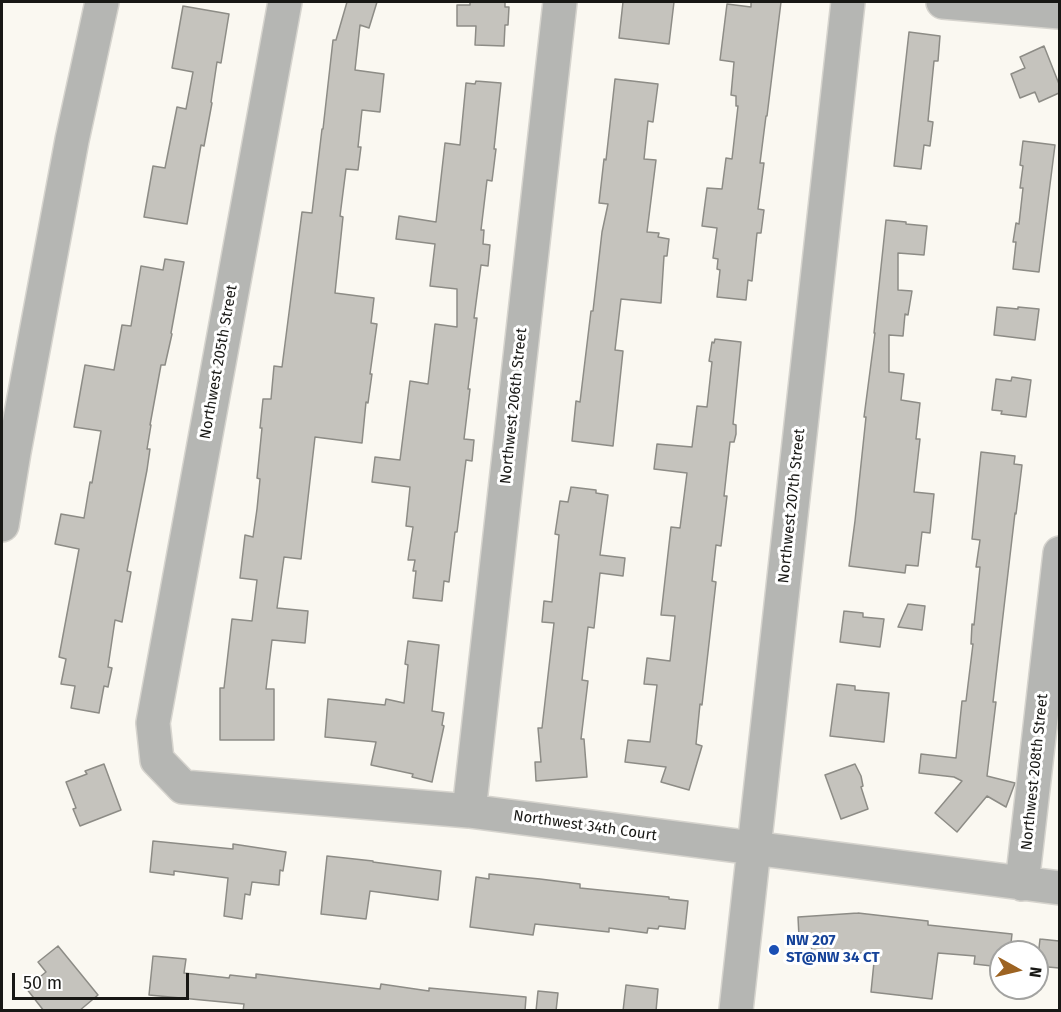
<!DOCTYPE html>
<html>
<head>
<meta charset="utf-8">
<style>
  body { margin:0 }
  #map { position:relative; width:1061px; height:1012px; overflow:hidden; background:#faf8f1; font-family:"Fira Sans",sans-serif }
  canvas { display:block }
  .frame { position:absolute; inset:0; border:3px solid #181815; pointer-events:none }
  .north { position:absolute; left:989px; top:940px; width:60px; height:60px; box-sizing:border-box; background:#fff; border:2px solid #a3a3a1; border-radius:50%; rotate:98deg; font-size:16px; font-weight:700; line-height:24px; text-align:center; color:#181815 }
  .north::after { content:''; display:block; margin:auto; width:21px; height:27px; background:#9d6322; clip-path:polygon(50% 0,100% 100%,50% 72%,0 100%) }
  .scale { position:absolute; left:12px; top:973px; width:177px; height:27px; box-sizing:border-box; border:3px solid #181815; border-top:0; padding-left:8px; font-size:18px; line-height:21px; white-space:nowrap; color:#181815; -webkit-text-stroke:4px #fff; paint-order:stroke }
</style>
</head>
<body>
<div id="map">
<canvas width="1061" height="1012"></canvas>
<div class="frame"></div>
<div class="north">N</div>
<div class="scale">50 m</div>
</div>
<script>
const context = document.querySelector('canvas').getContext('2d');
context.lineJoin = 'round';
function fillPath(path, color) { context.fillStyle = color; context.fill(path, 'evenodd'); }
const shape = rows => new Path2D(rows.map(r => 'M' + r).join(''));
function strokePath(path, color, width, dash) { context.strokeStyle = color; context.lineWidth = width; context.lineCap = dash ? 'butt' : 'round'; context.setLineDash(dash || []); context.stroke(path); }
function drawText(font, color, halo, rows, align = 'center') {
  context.font = font + ' "Fira Sans",sans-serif'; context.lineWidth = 6; context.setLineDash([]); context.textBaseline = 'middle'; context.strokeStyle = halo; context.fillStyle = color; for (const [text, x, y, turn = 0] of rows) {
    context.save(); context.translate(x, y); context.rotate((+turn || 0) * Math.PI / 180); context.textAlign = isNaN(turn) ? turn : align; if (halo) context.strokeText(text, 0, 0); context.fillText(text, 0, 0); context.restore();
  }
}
const building = shape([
  [347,2,377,2,369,28,360,25,355,70,384,74,380,112,362,110,358,147,361,147,358,170,346,169,340,216,343,217,335,293,374,298,371,323,377,324,370,374,372,374,368,403,366,402,362,443,315,437,301,559,284,557,277,608,308,611,305,643,272,640,266,689,274,689,274,740,220,740,220,688,224,688,232,619,252,621,257,580,240,578,245,535,253,537,257,509,260,479,257,478,262,428,260,428,263,399,271,399,274,366,282,367,302,212,312,213,322,129,323,129,333,40,336,40,347,2],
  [470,2,505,2,505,7,509,7,508,25,505,25,504,46,475,45,476,26,457,26,457,5,470,5,470,2],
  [623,2,674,2,669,44,619,38,623,2],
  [751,2,781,2,767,116,766,116,760,163,764,163,758,209,764,210,761,233,757,233,752,281,748,280,746,300,717,297,720,270,717,269,718,259,713,258,717,228,702,226,707,188,722,189,726,158,732,159,738,106,736,106,736,96,731,95,734,62,720,60,727,4,751,7,751,2],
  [183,6,229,14,221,63,217,62,211,102,212,103,204,146,201,145,187,224,144,217,153,166,165,168,177,107,186,109,193,72,172,68,183,6],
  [909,32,940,36,938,61,934,61,928,121,933,122,930,146,924,145,921,169,894,166,909,32],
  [1044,46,1059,84,1059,93,1039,102,1035,92,1020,98,1011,74,1025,68,1020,57,1044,46],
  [615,79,658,84,653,122,648,121,644,159,656,160,647,232,659,233,658,237,669,239,667,256,664,256,661,303,621,299,615,350,623,351,613,446,572,441,576,401,580,402,591,311,593,311,602,232,608,204,599,203,604,159,606,160,615,79],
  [476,81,501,83,494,149,496,149,492,181,487,180,481,230,484,230,483,244,490,245,488,266,481,265,474,318,477,318,468,389,470,389,464,439,474,440,472,461,466,460,457,532,455,532,449,582,444,581,442,601,413,598,416,571,413,571,415,560,408,560,413,527,406,526,410,487,372,482,375,457,400,460,410,381,428,384,435,324,457,327,457,289,430,286,435,244,396,239,399,216,436,222,445,143,460,145,466,83,475,84,476,81],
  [1023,141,1055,145,1039,272,1013,269,1016,242,1013,242,1016,223,1019,224,1023,188,1020,188,1023,166,1020,165,1023,141],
  [886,220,906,222,906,224,927,226,924,255,898,253,898,290,912,291,908,315,905,314,903,336,889,335,889,372,904,374,901,400,920,403,916,439,920,439,914,492,934,494,930,533,922,532,918,566,906,565,905,573,849,566,855,521,866,417,864,417,875,333,874,333,886,220],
  [165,259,184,262,171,333,172,334,165,365,161,365,150,425,151,425,147,449,150,449,147,470,127,571,131,572,122,622,115,620,108,667,112,668,108,687,104,686,99,713,71,708,75,686,61,684,66,659,59,657,79,549,55,544,61,514,84,518,90,482,92,483,101,431,74,427,85,365,114,370,122,325,131,326,141,266,163,270,165,259],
  [997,307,1018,309,1018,307,1039,309,1035,340,994,335,997,307],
  [715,339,741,342,733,424,736,425,736,434,734,442,730,442,724,496,727,496,721,546,716,545,712,581,716,582,702,705,700,704,696,744,702,746,689,790,661,782,666,767,625,762,628,740,650,742,657,685,644,684,647,658,670,661,675,616,661,615,671,527,680,528,687,473,654,469,657,444,692,447,697,406,707,407,712,362,709,361,712,342,714,343,715,339],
  [1012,377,1031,380,1026,417,1001,414,1002,411,992,410,996,379,1011,381,1012,377],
  [981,452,1015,456,1014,464,1022,465,1016,514,1015,513,999,650,993,702,996,702,987,776,1015,783,1006,807,987,796,957,832,935,813,962,781,954,777,919,773,921,754,956,758,962,701,966,701,973,644,971,644,972,624,974,625,980,567,976,567,980,540,972,539,981,452],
  [571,487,596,490,596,493,608,495,600,555,625,558,623,576,600,573,594,628,588,627,582,680,588,681,581,739,584,739,587,777,536,781,535,762,541,762,538,728,542,728,554,623,542,622,544,601,552,602,559,535,555,534,560,501,568,502,571,487],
  [908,604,925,606,922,630,898,627,908,604],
  [844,611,863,613,863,617,884,619,880,647,840,642,844,611],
  [408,641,439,645,432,711,444,713,442,725,444,726,432,782,412,777,413,774,371,765,376,742,325,737,328,699,385,705,386,699,404,703,408,665,405,664,408,641],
  [837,684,855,686,855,690,889,693,884,742,830,736,837,684],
  [104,764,121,810,80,826,73,809,76,808,66,782,87,774,85,771,104,764],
  [855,764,861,776,863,786,861,787,868,809,841,819,825,775,855,764],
  [153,841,233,849,233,844,286,852,283,871,280,870,279,885,252,882,250,895,245,894,242,919,224,916,228,878,174,871,174,875,150,872,153,841],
  [327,856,373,861,373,862,441,871,438,900,370,891,366,919,321,914,327,856],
  [489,874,540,879,580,884,580,888,669,897,669,899,688,901,685,929,659,926,658,929,648,928,647,933,609,928,609,932,535,924,533,935,470,927,476,877,489,879,489,874],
  [858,913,928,921,928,925,1012,934,1010,952,1001,952,1001,967,974,964,975,956,938,953,932,999,871,992,875,952,812,957,811,936,799,937,798,917,858,913],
  [1040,939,1059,941,1059,968,1037,966,1040,939],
  [58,946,98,995,79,1011,44,1011,26,988,46,972,38,962,58,946],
  [153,956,186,959,184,973,229,978,230,975,256,978,256,974,380,989,381,984,429,991,429,988,526,997,525,1011,243,1011,244,1004,149,995,153,956],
  [626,985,658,989,656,1011,623,1011,626,985],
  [538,991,558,993,556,1011,536,1011,538,991]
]);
fillPath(building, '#c5c3bd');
strokePath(building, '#8d8c86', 1.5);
const minor = shape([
  [285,2,153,723,157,760,183,787,469,811,1060,888],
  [943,2,1060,12],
  [2,525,14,452,72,140,102,2],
  [469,811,560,2],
  [1022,884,1060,553],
  [736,1010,848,2]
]);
strokePath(minor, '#d6d4ce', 36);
strokePath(minor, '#b5b6b3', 33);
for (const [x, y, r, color] of [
  [774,950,6,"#1a4fb4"]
]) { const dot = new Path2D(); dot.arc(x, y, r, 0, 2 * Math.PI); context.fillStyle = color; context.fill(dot); strokePath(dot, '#fff', 2); }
drawText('15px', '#181815', '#fff', [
  ["Northwest 205th Street",219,362,-80],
  ["Northwest 206th Street",514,406,-84],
  ["Northwest 207th Street",792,506,-84],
  ["Northwest 208th Street",1035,772,-84],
  ["Northwest 34th Court",585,826,8]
]);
drawText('bold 15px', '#164399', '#fff', [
  ["NW 207",786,941],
  ["ST@NW 34 CT",786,958]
], 'left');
</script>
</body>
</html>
